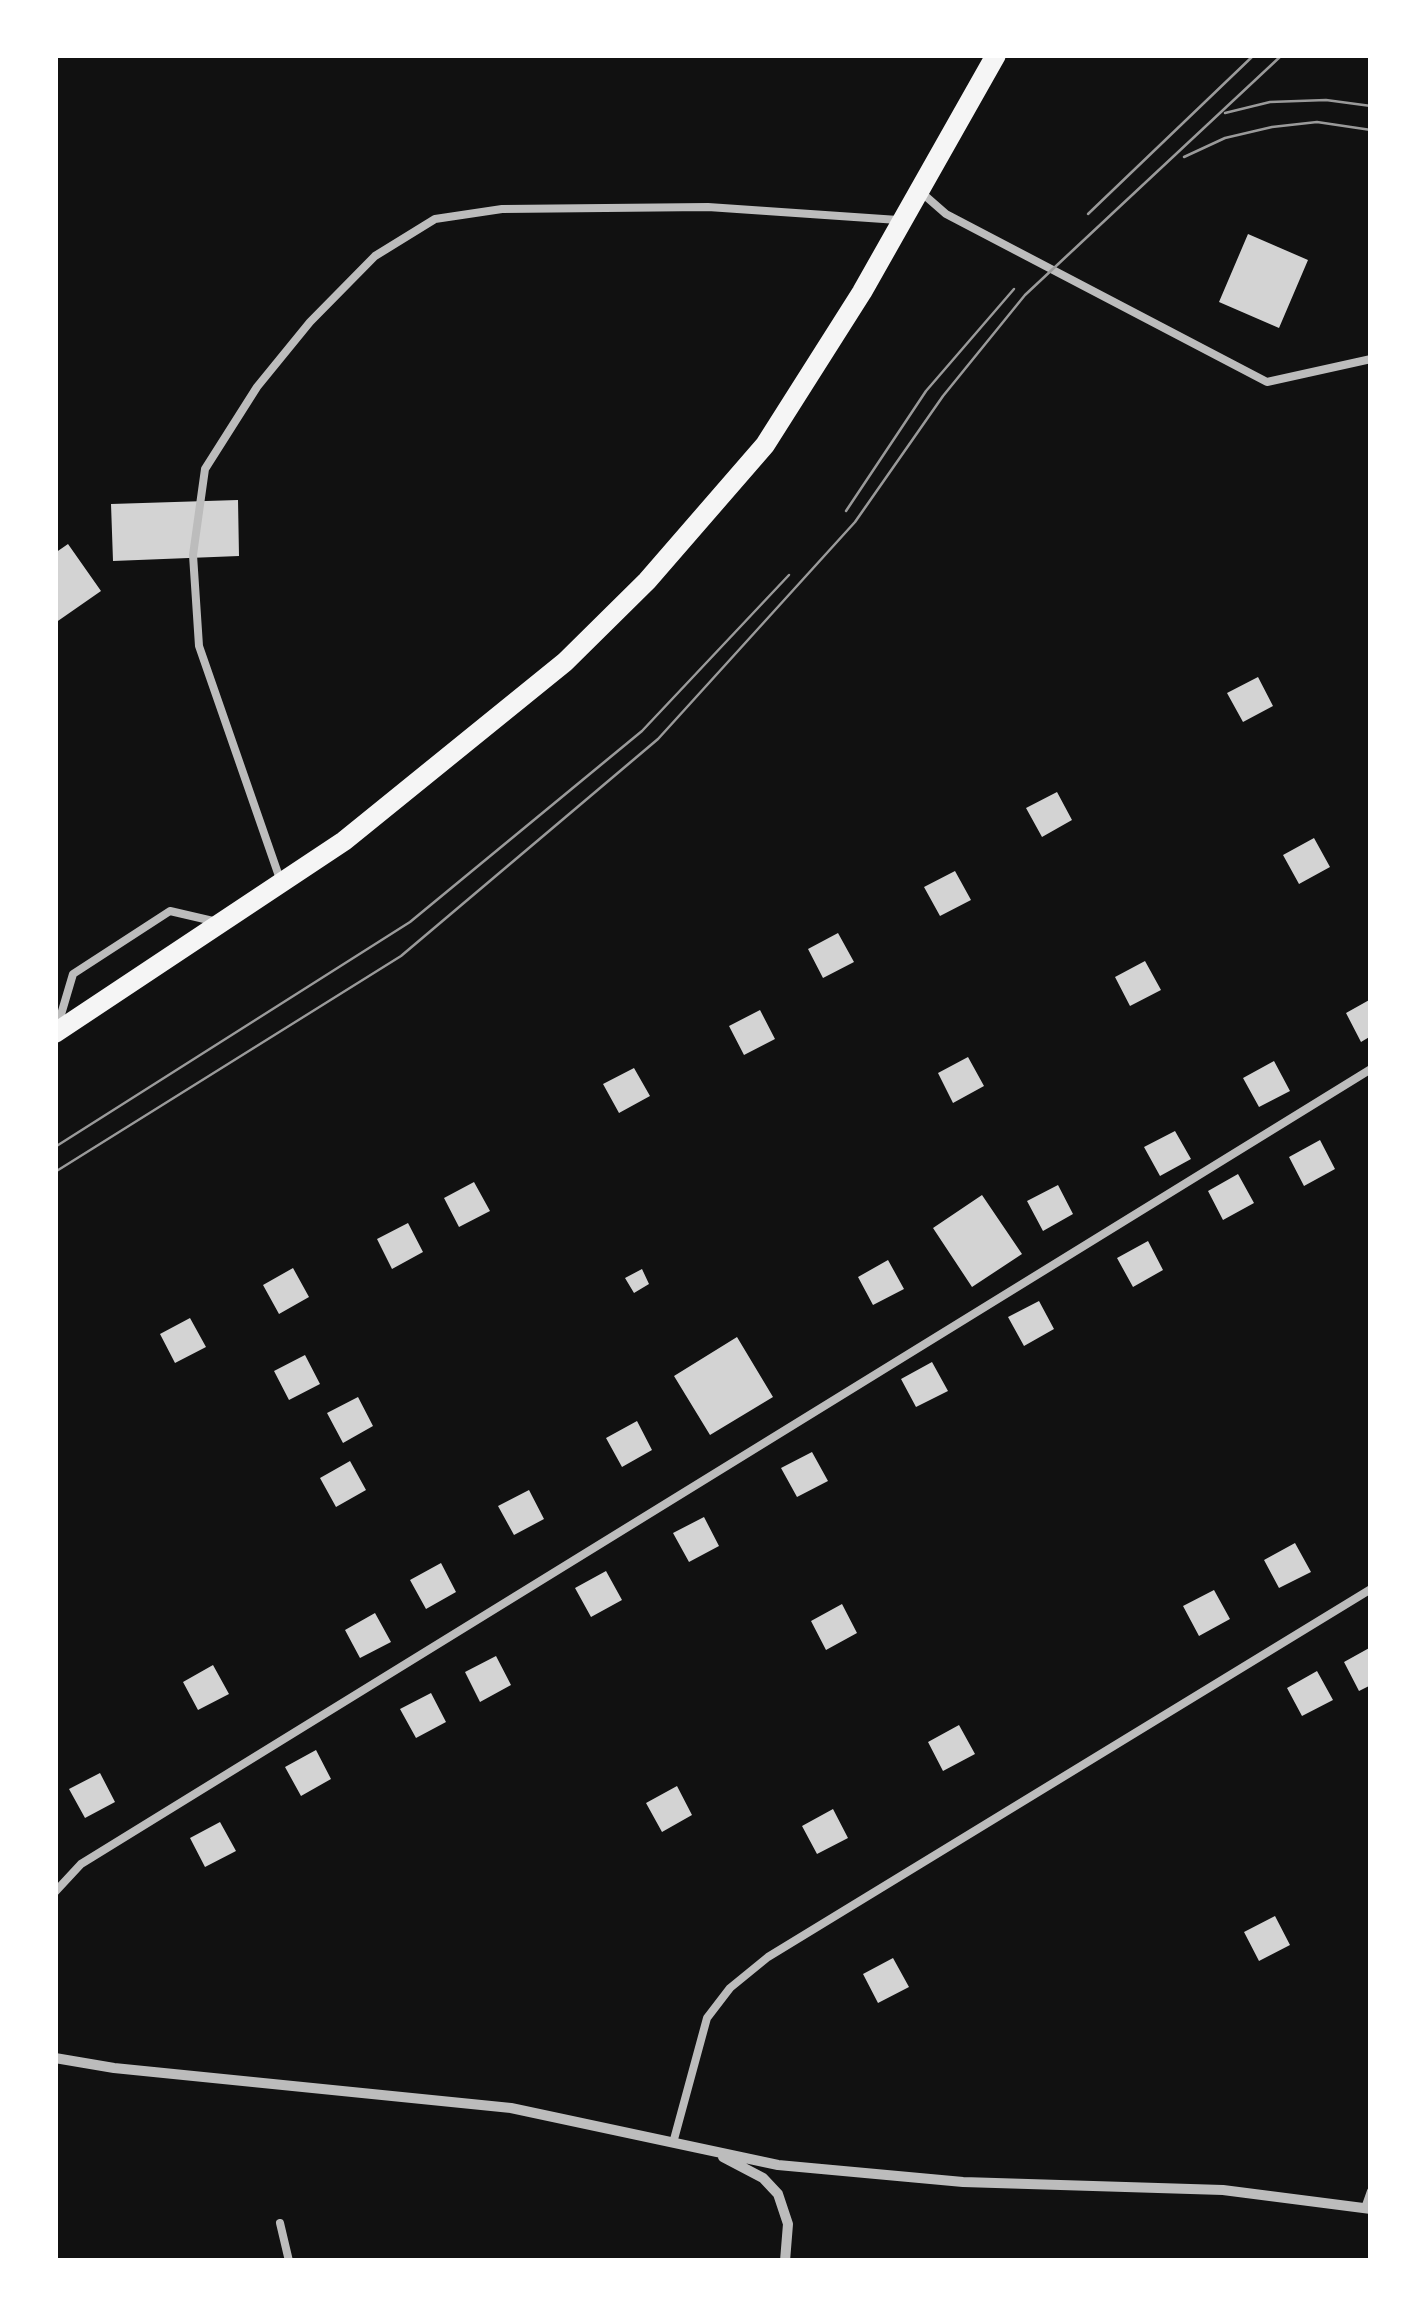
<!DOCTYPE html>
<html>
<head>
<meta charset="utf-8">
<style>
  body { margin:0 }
  #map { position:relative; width:1426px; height:2316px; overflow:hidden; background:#111; font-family:"Sofia Sans Condensed",sans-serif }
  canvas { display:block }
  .frame { position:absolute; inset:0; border:58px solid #fff; pointer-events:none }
</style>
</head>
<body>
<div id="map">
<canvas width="1426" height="2316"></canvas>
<div class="frame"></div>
</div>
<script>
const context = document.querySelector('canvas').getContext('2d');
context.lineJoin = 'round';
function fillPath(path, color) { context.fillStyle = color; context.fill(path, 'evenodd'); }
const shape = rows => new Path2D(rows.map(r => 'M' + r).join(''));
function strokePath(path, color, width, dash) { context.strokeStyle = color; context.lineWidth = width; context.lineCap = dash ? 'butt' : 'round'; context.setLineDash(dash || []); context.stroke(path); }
fillPath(shape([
  [1248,234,1308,260,1279,328,1219,302],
  [238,500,239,556,113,561,111,504],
  [68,544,101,591,55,623,55,553],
  [1258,677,1273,706,1243,722,1227,693],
  [1057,792,1072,820,1042,837,1026,808],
  [1314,838,1330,867,1299,884,1283,855],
  [955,871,971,900,940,916,924,887],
  [838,933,854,962,823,978,808,949],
  [1145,961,1161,990,1130,1006,1115,977],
  [1371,999,1371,1036,1361,1042,1346,1013],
  [760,1010,775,1039,744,1055,729,1026],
  [968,1057,984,1086,953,1103,938,1073],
  [1274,1061,1290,1091,1259,1107,1243,1078],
  [634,1068,650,1096,619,1113,603,1084],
  [1175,1131,1191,1159,1160,1176,1144,1147],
  [1320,1140,1335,1169,1304,1186,1289,1157],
  [1238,1174,1254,1203,1223,1220,1208,1191],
  [474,1182,490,1211,459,1227,444,1198],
  [1058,1185,1073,1214,1043,1231,1027,1201],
  [982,1195,1022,1254,972,1287,933,1228],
  [408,1223,423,1252,392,1269,377,1239],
  [1148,1241,1163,1270,1133,1287,1117,1258],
  [888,1260,904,1289,873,1305,858,1277],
  [293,1268,309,1297,279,1314,263,1285],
  [642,1269,649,1284,634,1293,625,1278],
  [1039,1301,1054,1329,1024,1346,1008,1317],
  [190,1318,206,1347,175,1363,160,1334],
  [737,1337,773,1397,710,1435,674,1376],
  [305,1355,320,1384,289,1400,274,1371],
  [932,1362,948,1391,916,1407,901,1379],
  [358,1397,373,1426,343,1443,327,1413],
  [637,1421,652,1450,622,1467,606,1438],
  [812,1452,828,1481,797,1497,781,1468],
  [350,1461,366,1490,336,1507,320,1478],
  [529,1490,544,1519,514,1535,498,1506],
  [704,1517,719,1546,689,1562,673,1533],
  [1295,1543,1311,1572,1279,1588,1264,1560],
  [441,1563,456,1592,426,1609,410,1580],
  [606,1571,622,1600,591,1617,575,1588],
  [1214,1590,1230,1619,1199,1636,1183,1606],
  [842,1604,857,1633,826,1650,811,1621],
  [375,1613,391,1642,360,1658,345,1630],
  [1371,1647,1371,1685,1359,1691,1344,1662],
  [496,1656,511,1685,480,1702,465,1672],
  [213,1665,229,1694,198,1710,183,1682],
  [1317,1671,1333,1700,1302,1716,1287,1688],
  [431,1693,446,1722,416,1738,400,1709],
  [959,1725,975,1754,943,1771,928,1742],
  [316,1750,331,1779,301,1796,285,1767],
  [100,1773,115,1802,85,1818,69,1789],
  [677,1786,692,1815,662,1832,646,1803],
  [833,1809,848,1838,817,1854,802,1826],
  [220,1822,236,1851,205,1867,190,1838],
  [1275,1916,1290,1945,1259,1961,1244,1932],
  [893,1958,909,1987,878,2003,863,1974]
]), '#d3d3d3');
strokePath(shape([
  [922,193,946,214,1267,382,1371,359],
  [281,882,199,646,193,555,205,469,257,387,310,322,375,256,435,219,502,209,708,207,898,220],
  [57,1028,73,974,170,911,213,921],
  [55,1892,81,1864,1371,1069],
  [673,2143,707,2018,730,1988,768,1957,1371,1589],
  [1365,2208,1371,2191],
  [280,2223,289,2261]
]), '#bcbcbc', 8);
strokePath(shape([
  [55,2058,114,2068,511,2108,778,2165,963,2182,1223,2190,1371,2209],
  [723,2157,763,2178,778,2194,788,2224,785,2261]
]), '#bcbcbc', 10);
strokePath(shape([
  [55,1033,344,841,565,662,647,581,765,445,862,292,996,55]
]), '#f5f5f5', 20);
strokePath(shape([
  [1225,113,1270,102,1326,100,1371,106],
  [1184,157,1225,138,1272,127,1317,122,1371,130],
  [1088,214,1254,55],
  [846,511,926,391,1014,289],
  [55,1147,410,922,642,731,789,575],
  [55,1172,401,956,658,739,855,522,943,396,1025,295,1282,55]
]), '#9a9a9a', 2.5);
</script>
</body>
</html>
